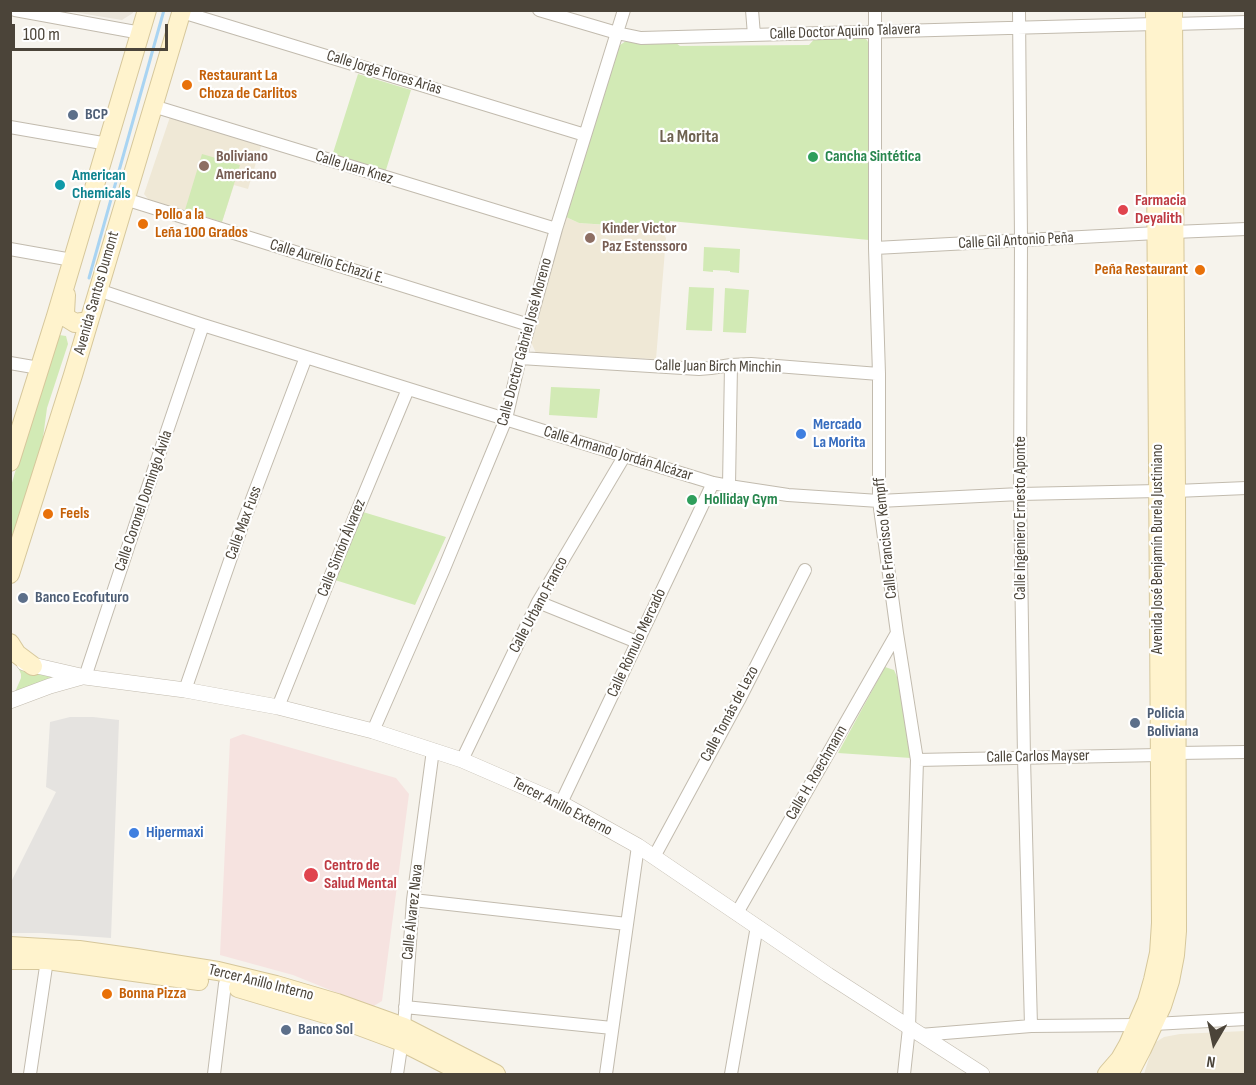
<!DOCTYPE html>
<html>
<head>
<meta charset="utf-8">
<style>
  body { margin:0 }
  #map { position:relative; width:1256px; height:1085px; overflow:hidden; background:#f6f3ec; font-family:"Sofia Sans Condensed",sans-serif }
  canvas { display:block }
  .frame { position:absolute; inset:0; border:12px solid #4b4439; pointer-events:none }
  .north { position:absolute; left:1184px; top:1013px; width:60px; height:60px; -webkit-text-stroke:4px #fff; paint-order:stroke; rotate:189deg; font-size:16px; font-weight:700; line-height:24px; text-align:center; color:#4b4439 }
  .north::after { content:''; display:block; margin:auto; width:21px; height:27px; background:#4b4439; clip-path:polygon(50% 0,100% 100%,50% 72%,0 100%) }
  .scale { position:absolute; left:12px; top:24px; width:156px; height:27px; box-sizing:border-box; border:3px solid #4b4439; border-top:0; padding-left:8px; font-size:18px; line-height:21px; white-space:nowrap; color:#4b4439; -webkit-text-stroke:4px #fff; paint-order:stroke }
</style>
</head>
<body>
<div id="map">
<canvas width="1256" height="1085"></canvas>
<div class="frame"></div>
<div class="north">N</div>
<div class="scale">100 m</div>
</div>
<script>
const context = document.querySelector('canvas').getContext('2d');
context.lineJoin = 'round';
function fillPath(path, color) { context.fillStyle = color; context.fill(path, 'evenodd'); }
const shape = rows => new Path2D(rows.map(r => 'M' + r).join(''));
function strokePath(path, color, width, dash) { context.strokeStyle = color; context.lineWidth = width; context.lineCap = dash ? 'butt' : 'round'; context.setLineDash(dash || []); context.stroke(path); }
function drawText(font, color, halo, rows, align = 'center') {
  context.font = font + ' "Sofia Sans Condensed",sans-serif'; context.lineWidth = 4.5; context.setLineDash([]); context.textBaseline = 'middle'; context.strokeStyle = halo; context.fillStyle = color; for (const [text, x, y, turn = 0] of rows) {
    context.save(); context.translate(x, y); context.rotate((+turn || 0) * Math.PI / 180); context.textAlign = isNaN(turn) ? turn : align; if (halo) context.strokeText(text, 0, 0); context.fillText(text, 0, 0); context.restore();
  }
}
fillPath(shape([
  [67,11,133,10,133,13,122,20]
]), '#eae5da');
fillPath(shape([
  [170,117,261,146,248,189,234,185,222,222,149,200,144,194],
  [566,217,579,223,661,229,666,238,656,359,536,353,531,342],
  [1245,1031,1245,1074,1144,1074,1151,1052,1156,1042,1164,1037,1180,1034]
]), '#efe8d6');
fillPath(shape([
  [243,734,396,778,409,794,382,1001,372,1007,293,975,220,955,230,739]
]), '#f6e3e0');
fillPath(shape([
  [818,35,859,35,867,40,870,46,869,240,670,221,668,229,579,223,566,217,617,47,626,41,672,40,680,46,809,45],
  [358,74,411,90,385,173,332,156],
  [202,154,240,165,222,222,185,210],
  [704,247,740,249,739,273,730,272,730,271,713,270,713,272,703,271],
  [689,287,714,288,712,331,686,330],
  [725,288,749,290,746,333,723,332],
  [59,335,66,336,68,344,47,408,42,445,11,556,11,486,53,343,56,337],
  [551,387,600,389,597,418,549,415],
  [363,512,446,537,415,605,335,580],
  [18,667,53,677,15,692,21,678,21,674],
  [885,667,894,670,898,679,911,758,838,753]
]), '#d2eab5');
fillPath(shape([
  [70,717,93,717,119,720,111,938,41,933,11,933,11,882,56,792,46,787,50,722]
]), '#e5e3e0');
strokePath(shape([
  [89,278,164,10]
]), '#a9d4f2', 3);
const minor = shape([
  [15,10,141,33],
  [539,10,617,33,641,38,1155,24],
  [752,10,754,35],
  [875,10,875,248,879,374,879,501,897,633,917,760,909,1028,904,1074],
  [1019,10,1021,240,1020,494,1024,758,1031,1026],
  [182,12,585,135],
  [1173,24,1246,22],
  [153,106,556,229],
  [10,127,108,144],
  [125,199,529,325],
  [1174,232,1246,229],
  [875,248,1157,233],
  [10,249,72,260],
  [98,290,203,325,576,441,713,483,729,486,788,495,879,501,1020,494,1158,491],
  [520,358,699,369,711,368,731,365,751,364,879,374],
  [10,363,39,368],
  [729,486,731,365],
  [1176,491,1246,488],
  [538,602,637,642],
  [85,677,145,496,203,325],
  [185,690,243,523,306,357],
  [278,707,341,550,408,389],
  [373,731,443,571,506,419,520,358,556,229,624,10],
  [1177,753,1246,752],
  [462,760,538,602,625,455],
  [917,760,1159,755],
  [561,803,713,483],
  [654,857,739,700,805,570],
  [413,900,627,924],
  [737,913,897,633],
  [405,1007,612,1028],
  [1154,1024,1246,1019],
  [920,1035,1031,1026,1138,1025],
  [30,1074,47,960],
  [214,1074,225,984],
  [397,1074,404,1027,413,900,433,750],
  [606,1074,638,846],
  [731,1074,757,926]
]);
const tertiary = shape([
  [24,663,85,677,185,690,278,707,373,731,462,760,561,803,638,846,828,975,982,1074],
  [10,701,50,686,82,677]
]);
const secondary = shape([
  [66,295,65,313,67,318,75,323,89,321],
  [10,462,56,316,147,10],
  [10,574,73,375,182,10],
  [10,643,17,654,33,666],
  [10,946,79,950,136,958,218,971,276,985,337,1003,404,1027,496,1074],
  [10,960,47,960,199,981],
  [238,988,332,1016,402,1042,465,1074],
  [1107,1074,1120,1059,1128,1045,1147,1001,1153,980,1159,953,1161,923,1155,10],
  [1129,1074,1142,1049,1162,1006,1170,981,1175,955,1177,931,1176,491,1173,10]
]);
strokePath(minor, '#c2bbae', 14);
strokePath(tertiary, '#c2bbae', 16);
strokePath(secondary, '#d6c79b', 20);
strokePath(minor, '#fff', 12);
strokePath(tertiary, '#fff', 15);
strokePath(secondary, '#fff3cd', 18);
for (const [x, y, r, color] of [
  [187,85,6,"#e8710a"],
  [73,115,6,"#5c6f8a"],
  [813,157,6,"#2e9e5b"],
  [204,166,6,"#8d6e63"],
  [60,185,6,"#0f9aa8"],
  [1123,210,6,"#e0444e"],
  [143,224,6,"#e8710a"],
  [590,238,6,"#8d6e63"],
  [1200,270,6,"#e8710a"],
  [801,434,6,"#3f7fe0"],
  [692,500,6,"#2e9e5b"],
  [48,514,6,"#e8710a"],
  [23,598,6,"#5c6f8a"],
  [1135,723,6,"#5c6f8a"],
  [134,833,6,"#3f7fe0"],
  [311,875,8,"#e0444e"],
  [107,994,6,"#e8710a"],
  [286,1030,6,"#5c6f8a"]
]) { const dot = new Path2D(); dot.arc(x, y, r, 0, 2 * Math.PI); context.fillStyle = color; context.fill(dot); strokePath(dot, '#fff', 2); }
drawText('16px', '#4b4439', '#fff', [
  ["Calle Doctor Aquino Talavera",845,32,-2],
  ["Calle Jorge Flores Arias",384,73,17],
  ["Calle Juan Knez",354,168,17],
  ["Calle Gil Antonio Peña",1016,241,-3],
  ["Calle Aurelio Echazú E.",327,262,17],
  ["Avenida Santos Dumont",97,293,-74],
  ["Calle Doctor Gabriel José Moreno",525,342,-75],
  ["Calle Juan Birch Minchin",718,367,1],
  ["Calle Armando Jordán Alcázar",618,454,17],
  ["Calle Coronel Domingo Ávila",144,501,-71],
  ["Calle Ingeniero Ernesto Aponte",1021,518,-90],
  ["Calle Max Fuss",244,523,-70],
  ["Calle Francisco Kempff",886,538,-96],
  ["Calle Simón Álvarez",342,548,-68],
  ["Avenida José Benjamín Burela Justiniano",1158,549,-90],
  ["Calle Urbano Franco",539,605,-62],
  ["Calle Rómulo Mercado",637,643,-65],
  ["Calle Tomás de Lezo",730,714,-62],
  ["Calle Carlos Mayser",1038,757,-1],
  ["Calle H. Roechmann",817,773,-60],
  ["Tercer Anillo Externo",562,807,27],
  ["Calle Álvarez Nava",413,912,-84],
  ["Tercer Anillo Interno",261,983,14]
]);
drawText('bold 16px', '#c56008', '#fff', [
  ["Restaurant La",199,76],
  ["Choza de Carlitos",199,94],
  ["Pollo a la",155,215],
  ["Leña 100 Grados",155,233],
  ["Peña Restaurant",1188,270,"right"],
  ["Feels",60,514],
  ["Bonna Pizza",119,994]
], 'left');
drawText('bold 16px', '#4e5e75', '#fff', [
  ["BCP",85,115],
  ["Banco Ecofuturo",35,598],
  ["Policia",1147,714],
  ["Boliviana",1147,732],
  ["Banco Sol",298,1030]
], 'left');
drawText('bold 16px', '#785e54', '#fff', [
  ["Boliviano",216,157],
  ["Americano",216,175],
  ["Kinder Victor",602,229],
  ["Paz Estenssoro",602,247]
], 'left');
drawText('bold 16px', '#27864d', '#fff', [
  ["Cancha Sintética",825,157],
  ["Holliday Gym",704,500]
], 'left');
drawText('bold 16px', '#0d838f', '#fff', [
  ["American",72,176],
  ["Chemicals",72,194]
], 'left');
drawText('bold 16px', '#be3a42', '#fff', [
  ["Farmacia",1135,201],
  ["Deyalith",1135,219],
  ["Centro de",324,866],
  ["Salud Mental",324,884]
], 'left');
drawText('bold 16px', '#366cbe', '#fff', [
  ["Mercado",813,425],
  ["La Morita",813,443],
  ["Hipermaxi",146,833]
], 'left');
drawText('bold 18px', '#6e6250', '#fff', [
  ["La Morita",689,137]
]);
</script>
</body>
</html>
